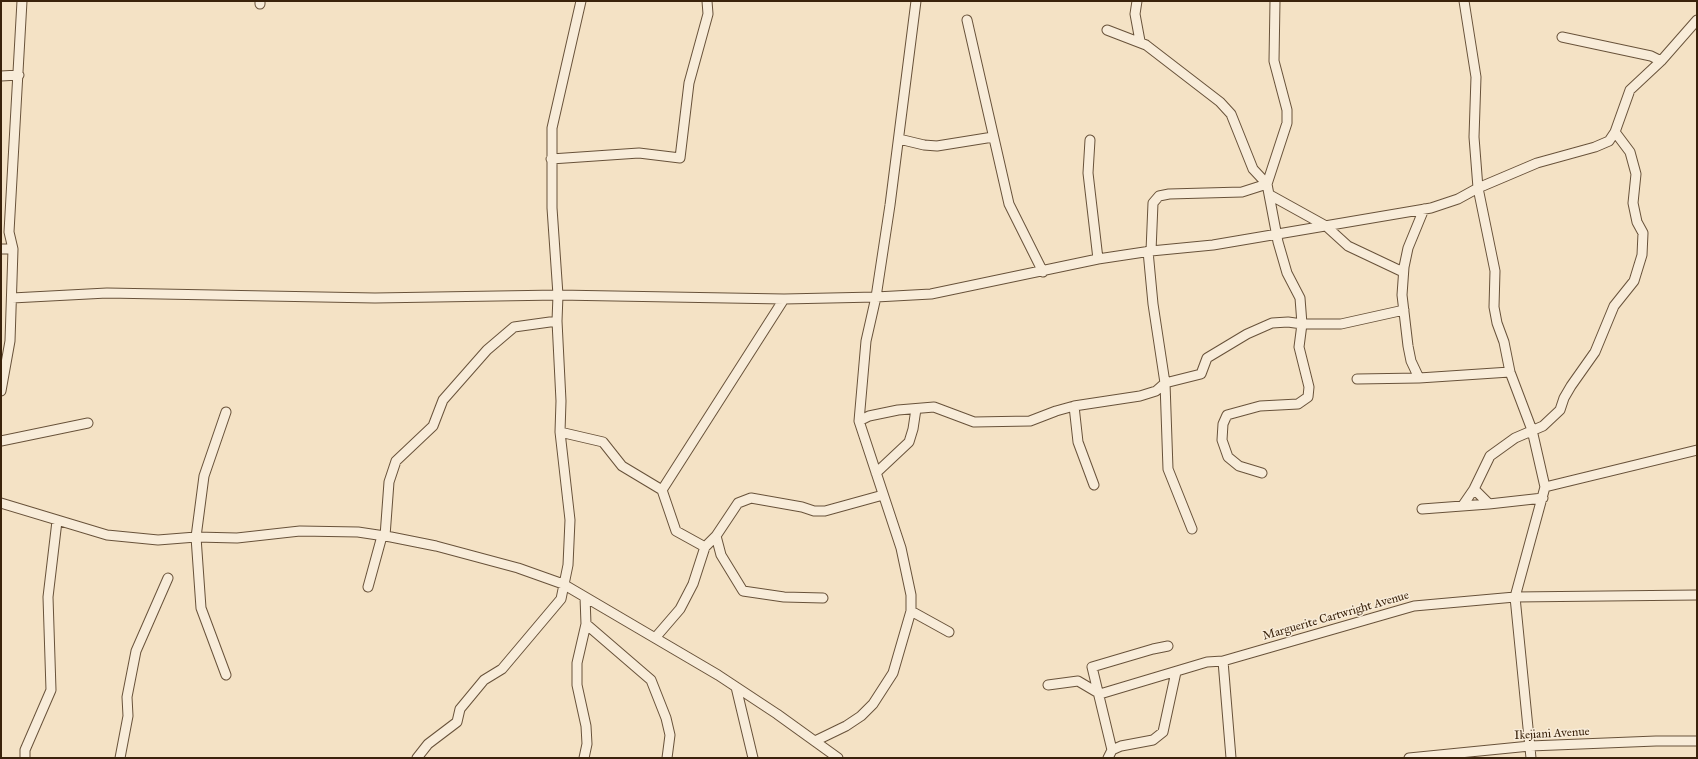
<!DOCTYPE html>
<html>
<head>
<meta charset="utf-8">
<style>
  body { margin:0 }
  #map { position:relative; width:1698px; height:759px; overflow:hidden; background:#f4e2c5; font-family:"IM FELL Great Primer",serif }
  canvas { display:block }
  .frame { position:absolute; inset:0; border:2px solid #3a220b; pointer-events:none }
</style>
</head>
<body>
<div id="map">
<canvas width="1698" height="759"></canvas>
<div class="frame"></div>
</div>
<script>
const context = document.querySelector('canvas').getContext('2d');
context.lineJoin = 'round';
const shape = rows => new Path2D(rows.map(r => 'M' + r).join(''));
function strokePath(path, color, width, dash) { context.strokeStyle = color; context.lineWidth = width; context.lineCap = dash ? 'butt' : 'round'; context.setLineDash(dash || []); context.stroke(path); }
function drawText(font, color, halo, rows, align = 'center') {
  context.font = font + ' "IM FELL Great Primer",serif'; context.lineWidth = 3; context.setLineDash([]); context.textBaseline = 'middle'; context.strokeStyle = halo; context.fillStyle = color; for (const [text, x, y, turn = 0] of rows) {
    context.save(); context.translate(x, y); context.rotate((+turn || 0) * Math.PI / 180); context.textAlign = isNaN(turn) ? turn : align; if (halo) context.strokeText(text, 0, 0); context.fillText(text, 0, 0); context.restore();
  }
}
const minor = shape([
  [1137,1,1135,14,1140,41],
  [1464,1,1476,77,1474,137,1478,188,1537,163,1595,147,1609,141,1615,132,1630,90,1661,61,1697,20],
  [260,4,260,1],
  [967,20,1009,204,1043,272],
  [1107,30,1146,45,1220,102,1231,114,1253,169,1267,184,1278,242,1287,273,1300,298,1302,324,1299,347,1309,387,1308,397,1298,404,1260,406,1227,415,1223,424,1222,440,1228,457,1239,466,1262,473],
  [1562,37,1651,56,1661,61],
  [1,76,19,75],
  [899,139,924,145,937,146,993,137],
  [1090,140,1088,173,1098,259],
  [551,159,639,153,680,158,689,83,708,14,707,1],
  [1267,184,1287,123,1287,110,1274,61,1275,1],
  [1270,195,1326,226,1348,246,1403,272],
  [1,249,13,249],
  [1148,251,1153,304,1165,383,1168,469,1192,529],
  [1151,251,1153,203,1159,196,1169,194,1242,192,1267,184],
  [12,298,107,293,375,298,558,295,784,299,876,297,931,294,1098,259,1151,251,1213,245,1431,208,1458,199,1478,188,1495,271,1494,307,1497,323,1504,342,1510,372,1532,430,1545,487,1515,597,1531,758],
  [1419,378,1411,361,1408,346,1402,295,1404,267,1408,248,1424,209],
  [1357,379,1419,378,1510,372],
  [1,391,10,341,13,249,9,232,22,1],
  [1074,406,1078,442,1094,485],
  [226,412,204,476,196,537,201,608,226,675],
  [859,421,869,416,898,410,934,407,974,422,1030,421,1056,411,1074,406,1140,396,1156,391,1165,383,1201,374,1207,358,1247,334,1272,323,1288,322,1302,324,1341,324,1404,310],
  [560,432,603,442,622,466,662,490,676,531,705,547],
  [1,441,88,423],
  [876,473,909,442,913,429,916,409],
  [1545,487,1697,450],
  [1474,489,1489,504],
  [662,490,784,299],
  [1,503,107,535,158,540,196,537,237,538,300,531,358,532,391,537,436,546,518,568,563,584,718,675,777,714,838,758],
  [1463,505,1474,489,1490,456,1515,438,1543,426,1560,410,1564,398,1571,386,1595,352,1614,306,1634,281,1642,255,1643,233,1637,222,1633,203,1636,174,1630,152,1615,132],
  [1422,509,1489,504,1543,498],
  [716,536,721,555,743,591,784,597,823,598],
  [368,587,382,536,385,536,389,482,396,461,433,426,443,400,487,350,514,327,557,321],
  [911,611,949,632],
  [586,624,651,680,666,718,670,735,667,758],
  [655,638,680,609,693,584,705,547,716,536,738,503,751,498,802,507,814,511,825,511,883,495],
  [1223,661,1231,758],
  [1048,685,1078,681,1100,694,1207,662,1223,661,1414,606,1515,597,1697,595],
  [736,687,753,758],
  [815,741,846,726,861,716,873,704,893,673,911,611,911,595,901,548,859,421,866,341,876,297,890,205,916,1],
  [1112,750,1092,667,1153,649,1168,646],
  [25,758,25,750,51,690,48,597,57,521],
  [120,758,128,716,127,697,136,651,168,578],
  [417,758,428,744,457,722,460,709,484,680,502,669,561,599,568,565,570,520,560,432,561,401,557,321,558,295,552,208,552,128,581,1],
  [584,758,587,744,586,726,577,685,577,663,586,624,585,597],
  [1108,758,1112,750,1121,746,1153,740,1163,732,1176,672],
  [1409,758,1530,746,1656,741,1697,741]
]);
strokePath(minor, '#68523a', 11);
strokePath(minor, '#f8ecd9', 9);
drawText('12px', '#3a220b', '#f8ecd9', [
  ["Marguerite Cartwright Avenue",1336,616,-16],
  ["Ikejiani Avenue",1552,734,-3]
]);
</script>
</body>
</html>
